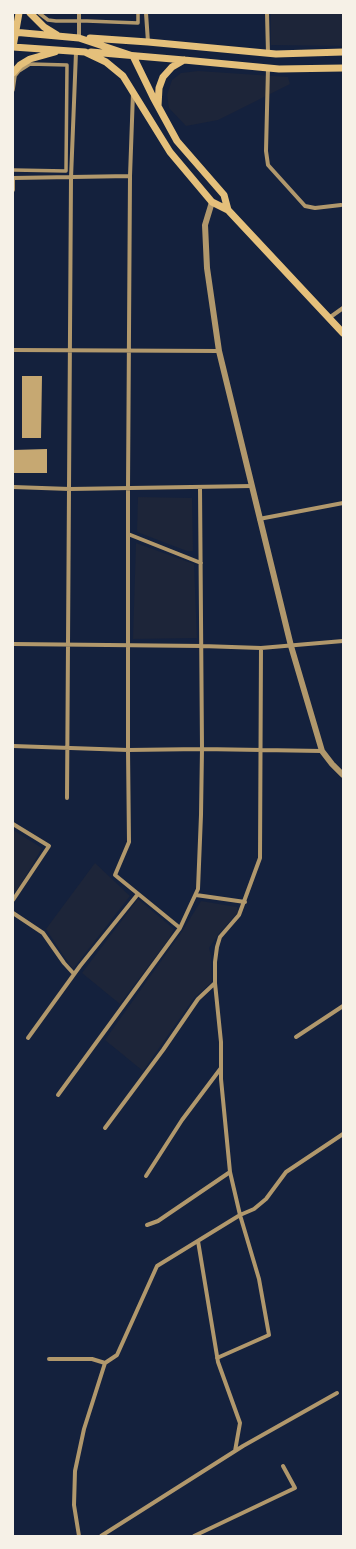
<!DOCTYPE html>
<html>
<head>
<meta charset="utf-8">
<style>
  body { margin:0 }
  #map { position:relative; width:356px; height:1549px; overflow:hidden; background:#14213d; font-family:"Public Sans",sans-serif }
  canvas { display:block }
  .frame { position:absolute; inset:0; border:14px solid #f6f1e7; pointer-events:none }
</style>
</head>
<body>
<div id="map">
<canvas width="356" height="1549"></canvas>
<div class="frame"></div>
</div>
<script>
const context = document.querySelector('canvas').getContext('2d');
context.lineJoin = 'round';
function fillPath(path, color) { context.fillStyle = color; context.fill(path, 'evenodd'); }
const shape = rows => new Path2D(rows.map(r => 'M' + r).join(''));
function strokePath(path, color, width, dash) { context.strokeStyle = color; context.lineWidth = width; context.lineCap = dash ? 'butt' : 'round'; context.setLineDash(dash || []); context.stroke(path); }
fillPath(shape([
  [271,13,343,13,343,46,271,45],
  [198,71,288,77,290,84,218,120,186,126,169,108,167,95,172,80,181,73],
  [138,497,192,498,193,551,187,551,137,532],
  [136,543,194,564,197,638,133,639],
  [13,830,42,848,20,886,13,894],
  [95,863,130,896,73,969,69,964,46,929],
  [138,899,174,929,168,940,120,1004,82,973],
  [201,901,237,907,238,912,218,935,209,948,211,955,212,982,194,998,143,1071,105,1040,181,933]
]), '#1d2539');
fillPath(shape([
  [22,376,42,376,41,438,22,438],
  [47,449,47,473,13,473,13,450]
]), '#c6a872');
strokePath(shape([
  [39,13,48,20,56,21,87,21,138,23,138,13],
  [13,90,15,76,19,71,30,64,67,65,66,171,13,170]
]), '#b1986c', 3.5);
strokePath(shape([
  [146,13,148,42],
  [267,13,268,53],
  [79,38,79,13],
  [268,68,266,151,268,165,305,206,315,208,341,205],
  [133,93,130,176,128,488,128,750,129,842,115,875,180,928],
  [13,178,130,176],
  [13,190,13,178],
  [329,318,343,308],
  [13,350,219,351],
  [13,487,70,489,252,486],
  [259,519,343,503],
  [128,534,201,563],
  [13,644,202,646,261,648,343,641],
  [13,746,128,750,202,749,322,751],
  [67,798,71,178,76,52],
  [13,824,49,846,13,900],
  [196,895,245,902],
  [13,913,43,933,64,963,74,974],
  [296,1037,343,1006],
  [28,1038,80,966,138,894],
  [58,1095,180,928,198,889,201,815,202,749,200,487],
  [105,1128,163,1050,198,999,215,983],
  [146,1176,182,1120,221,1068],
  [147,1225,158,1221,230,1172],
  [198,1241,218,1362,240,1423,235,1451],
  [217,1358,269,1335,259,1279,240,1215,230,1172,221,1079,221,1042,215,983,215,962,217,947,220,937,239,915,260,858,261,648],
  [49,1359,92,1359,105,1363],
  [79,1536,74,1505,75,1471,84,1429,105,1363,117,1355,157,1266,240,1215,254,1209,266,1199,286,1172,343,1134],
  [101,1536,243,1446,337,1393],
  [194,1536,295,1488,283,1466]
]), '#b1986c', 4);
strokePath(shape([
  [212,202,205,225,207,268,219,351,291,646,322,751,332,764,343,775]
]), '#b1986c', 6);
strokePath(shape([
  [30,13,44,27,57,35],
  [13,32,79,38,133,56,153,97,177,141,224,195,228,210],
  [90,38,148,42,276,54,343,52],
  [13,47,85,52,106,62,123,76,170,152,212,202,228,210,343,333],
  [13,47,19,13],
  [91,52,184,60,279,69,343,68],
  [13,73,20,65,30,59,55,52],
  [158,106,159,88,163,77,172,67,184,60]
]), '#e5c07b', 7);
</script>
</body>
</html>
